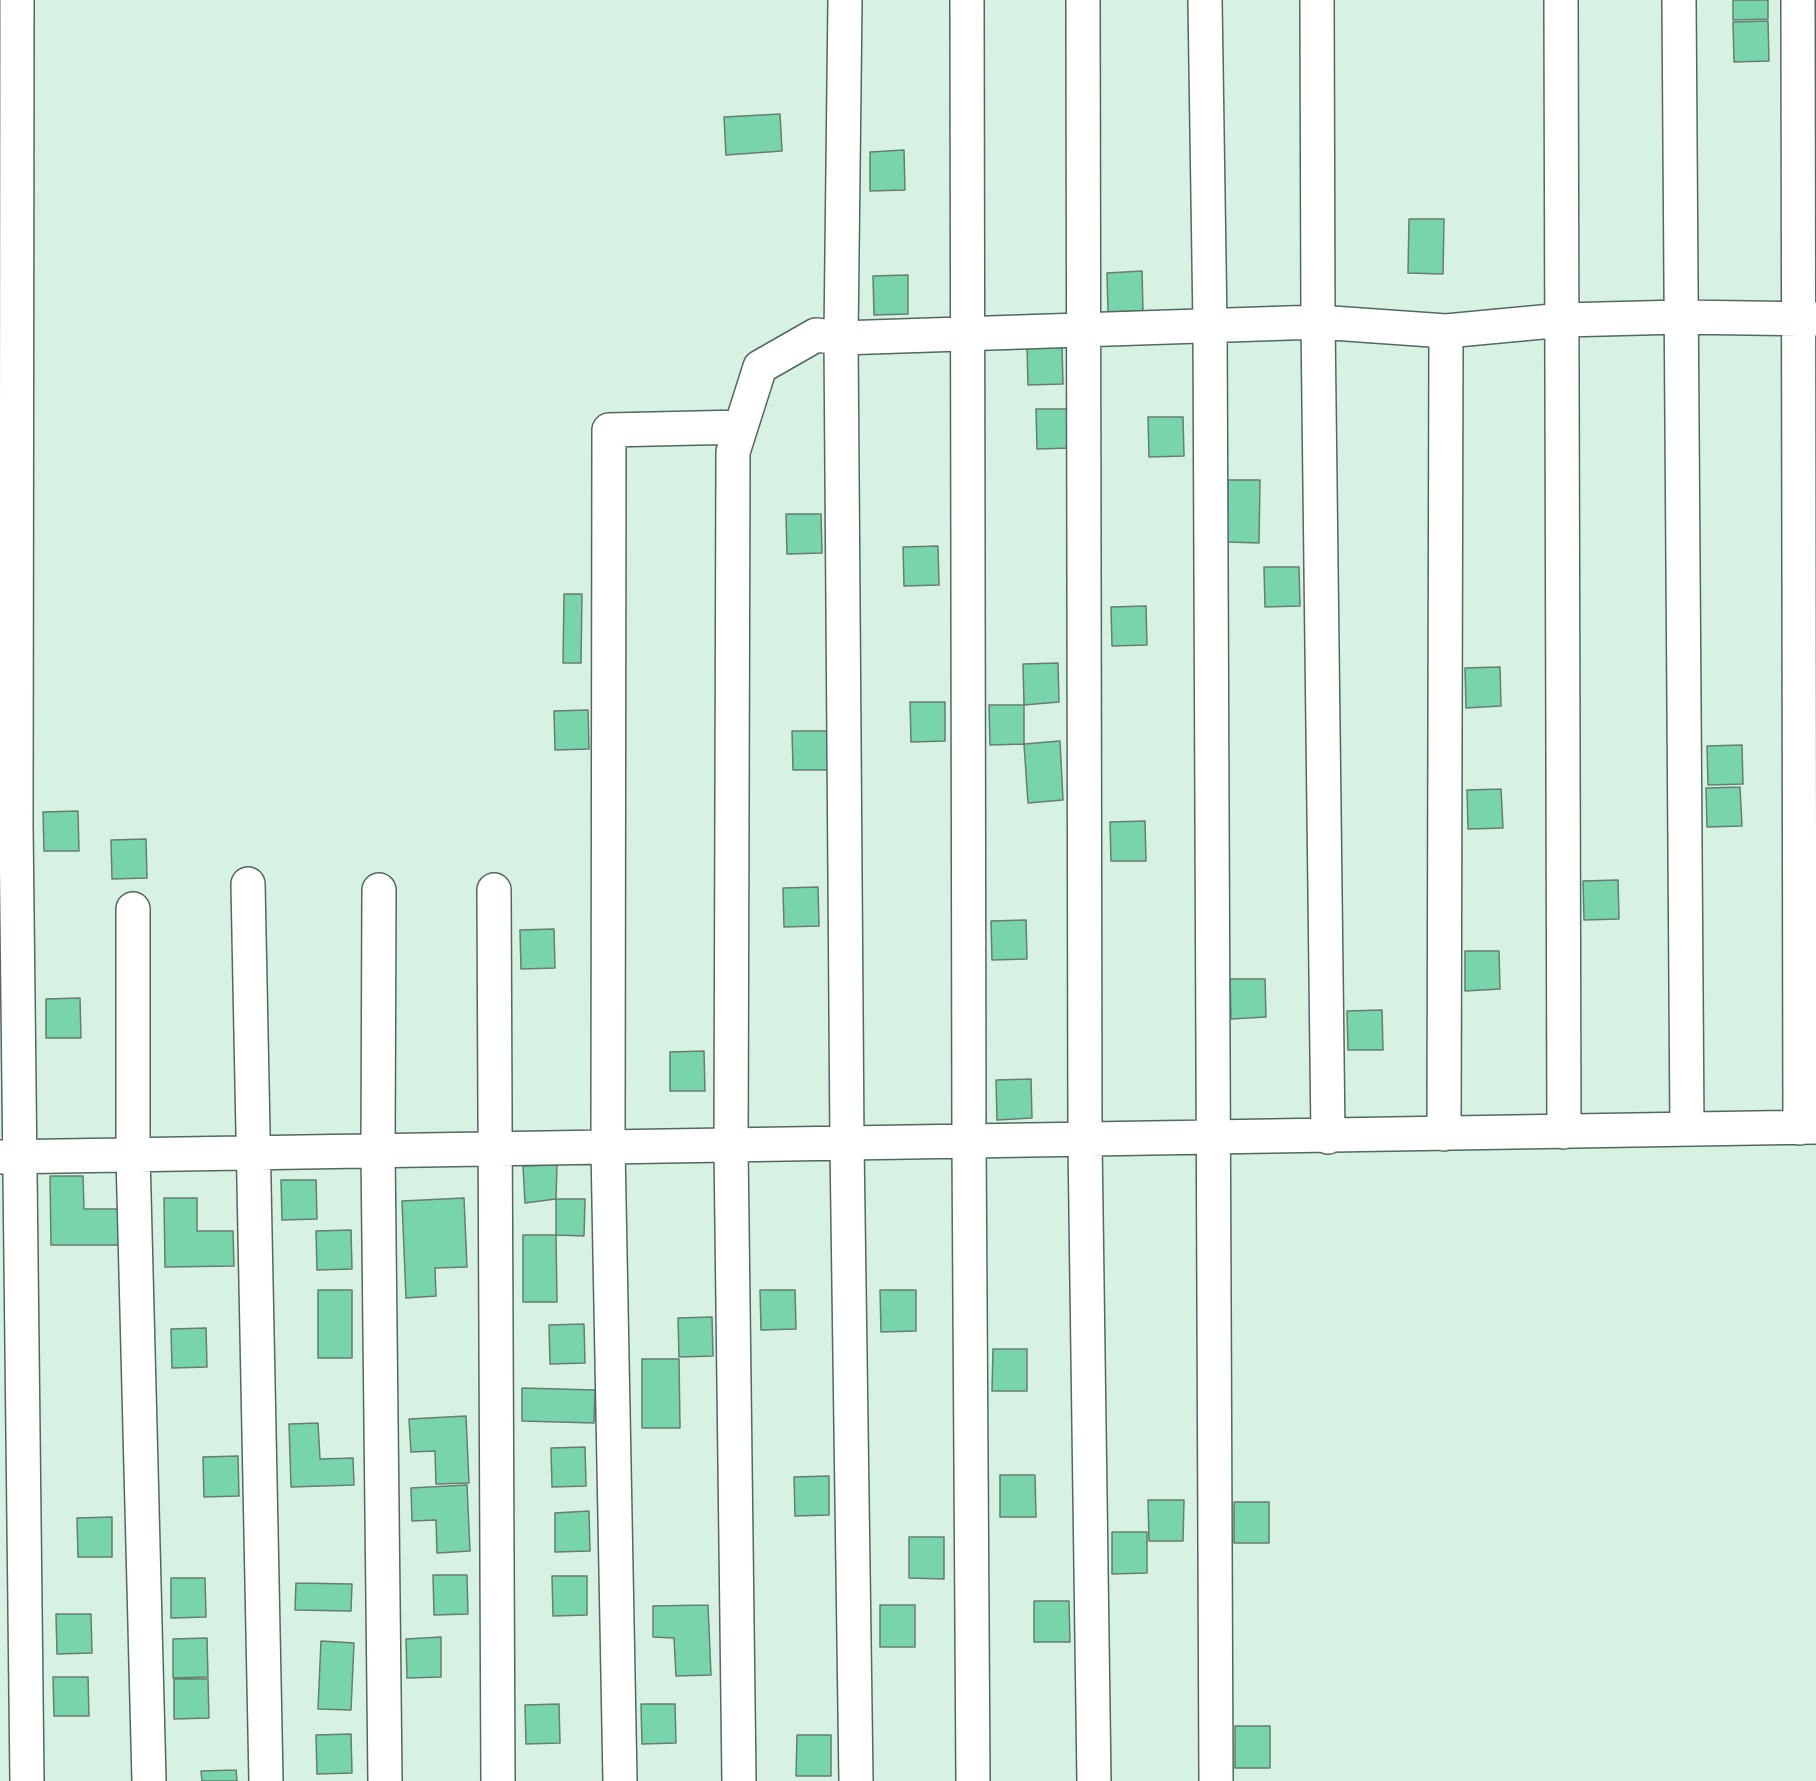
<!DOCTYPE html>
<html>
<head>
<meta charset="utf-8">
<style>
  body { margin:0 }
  canvas { display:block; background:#d7f1e3 }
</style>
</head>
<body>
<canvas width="1816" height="1781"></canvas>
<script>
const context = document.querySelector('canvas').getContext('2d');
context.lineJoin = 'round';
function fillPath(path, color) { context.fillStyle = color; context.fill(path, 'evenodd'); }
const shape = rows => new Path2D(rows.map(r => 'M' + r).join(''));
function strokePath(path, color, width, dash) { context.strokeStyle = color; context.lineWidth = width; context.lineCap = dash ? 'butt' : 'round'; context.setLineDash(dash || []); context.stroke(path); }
const building = shape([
  [1733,0,1768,0,1768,19,1733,20,1733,0],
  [1768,21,1769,61,1734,62,1733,22,1768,21],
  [780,114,782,151,726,155,724,117,780,114],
  [904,150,905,190,870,191,870,152,904,150],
  [1409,219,1444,219,1443,274,1408,273,1409,219],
  [1142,271,1143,311,1108,312,1107,273,1142,271],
  [908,275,908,314,874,315,873,276,908,275],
  [1062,345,1063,384,1028,385,1027,346,1062,345],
  [1036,409,1071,409,1071,448,1037,449,1036,409],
  [1148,417,1183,417,1184,456,1149,457,1148,417],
  [1228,480,1260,480,1259,543,1227,542,1228,480],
  [786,514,821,514,822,553,787,554,786,514],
  [938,546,939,585,904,586,903,547,938,546],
  [1264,567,1299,567,1300,606,1265,607,1264,567],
  [564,594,582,594,581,663,563,663,564,594],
  [1146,606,1147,645,1112,646,1111,607,1146,606],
  [1058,663,1059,702,1024,705,1023,664,1058,663],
  [1500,667,1501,706,1466,708,1465,668,1500,667],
  [910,702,945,702,945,741,911,742,910,702],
  [989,705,1024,705,1024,744,990,745,989,705],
  [588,710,589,749,555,750,554,711,588,710],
  [792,731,827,731,828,770,793,770,792,731],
  [1060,741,1063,800,1028,803,1024,744,1060,741],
  [1742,745,1743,784,1708,785,1707,746,1742,745],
  [1740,787,1742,826,1707,827,1706,788,1740,787],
  [1501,789,1503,828,1468,829,1467,790,1501,789],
  [78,811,79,851,44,851,43,812,78,811],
  [1145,821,1146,861,1111,861,1110,822,1145,821],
  [146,839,147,878,112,879,111,840,146,839],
  [1618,880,1619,919,1584,920,1583,881,1618,880],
  [818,887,819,926,784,927,783,888,818,887],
  [1026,920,1027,959,992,960,991,921,1026,920],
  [554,929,555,968,521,969,520,930,554,929],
  [1465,951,1499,951,1500,989,1465,991,1465,951],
  [1230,979,1265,979,1266,1017,1231,1019,1230,979],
  [80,998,81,1038,46,1038,46,999,80,998],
  [1382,1010,1383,1050,1348,1050,1347,1011,1382,1010],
  [704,1051,705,1091,670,1091,670,1052,704,1051],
  [1031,1079,1032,1118,997,1120,996,1080,1031,1079],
  [557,1165,556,1199,525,1203,523,1166,557,1165],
  [50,1176,83,1176,84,1209,119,1209,120,1245,51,1245,50,1176],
  [281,1180,316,1180,317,1219,282,1220,281,1180],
  [164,1198,197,1198,197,1231,233,1231,234,1266,165,1267,164,1198],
  [464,1198,467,1267,435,1268,436,1296,406,1298,402,1201,464,1198],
  [556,1199,585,1199,584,1236,556,1235,556,1199],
  [351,1230,352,1269,317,1270,316,1231,351,1230],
  [523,1235,556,1235,557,1302,523,1302,523,1235],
  [318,1290,352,1290,352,1358,318,1358,318,1290],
  [760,1290,795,1290,796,1329,761,1330,760,1290],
  [880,1290,916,1290,916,1331,881,1332,880,1290],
  [712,1317,713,1356,679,1357,678,1318,712,1317],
  [584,1324,585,1363,550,1364,549,1325,584,1324],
  [206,1328,207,1367,172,1368,171,1329,206,1328],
  [993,1349,1027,1349,1027,1391,992,1391,993,1349],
  [642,1359,679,1359,680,1428,642,1428,642,1359],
  [522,1388,595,1390,594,1423,522,1421,522,1388],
  [466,1416,469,1483,436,1484,435,1451,411,1452,409,1419,466,1416],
  [318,1423,320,1459,353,1458,354,1485,291,1487,289,1424,318,1423],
  [585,1447,586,1486,552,1487,551,1448,585,1447],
  [238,1456,239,1496,204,1497,203,1457,238,1456],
  [1000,1475,1035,1475,1036,1517,1000,1517,1000,1475],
  [829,1476,829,1515,795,1516,794,1477,829,1476],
  [467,1485,470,1551,437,1553,436,1520,412,1521,411,1488,467,1485],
  [1148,1500,1184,1500,1183,1541,1149,1541,1148,1500],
  [1234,1502,1269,1502,1269,1543,1234,1543,1234,1502],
  [589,1511,590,1551,555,1552,555,1513,589,1511],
  [112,1517,112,1557,78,1557,77,1518,112,1517],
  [1112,1532,1147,1532,1147,1573,1112,1574,1112,1532],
  [909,1537,944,1537,944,1579,909,1578,909,1537],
  [433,1575,467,1575,468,1614,434,1615,433,1575],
  [552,1576,587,1576,587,1615,553,1616,552,1576],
  [171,1578,205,1578,206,1617,171,1618,171,1578],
  [296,1583,352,1584,351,1611,295,1610,296,1583],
  [1034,1601,1069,1601,1070,1642,1034,1642,1034,1601],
  [708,1605,711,1675,676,1676,674,1638,653,1637,653,1606,708,1605],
  [880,1605,915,1605,915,1647,880,1647,880,1605],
  [56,1614,91,1614,92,1653,57,1654,56,1614],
  [441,1637,441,1677,407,1678,406,1639,441,1637],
  [207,1638,208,1677,173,1678,173,1639,207,1638],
  [321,1641,354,1643,351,1710,318,1709,321,1641],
  [53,1677,88,1677,89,1716,54,1716,53,1677],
  [174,1679,208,1679,209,1718,174,1719,174,1679],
  [559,1704,560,1743,526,1744,525,1705,559,1704],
  [641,1704,675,1704,676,1743,642,1744,641,1704],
  [1235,1726,1270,1726,1270,1768,1235,1768,1235,1726],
  [351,1734,352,1773,317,1774,316,1735,351,1734],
  [797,1735,831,1735,831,1776,796,1776,797,1735],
  [236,1770,237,1781,202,1781,201,1771,236,1770]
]);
fillPath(building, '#77d4ab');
strokePath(building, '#677e72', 1.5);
const street = shape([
  [17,0,16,826,27,1781],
  [845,0,841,338,1318,322,1317,0],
  [967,0,969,1143,973,1781],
  [1083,0,1085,1141,1094,1781],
  [1205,0,1210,326,1216,1781],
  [1561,0,1564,1132],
  [1679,0,1687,1129],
  [1798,0,1800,1128],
  [1446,331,1563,320,1681,317,1816,319],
  [248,884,266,1781],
  [379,890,378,1151,385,1781],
  [494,890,498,1781],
  [133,909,133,1155,149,1781],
  [1328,1137,1318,322,1446,331,1444,1134],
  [0,1157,1816,1127],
  [620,1781,608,1148,609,430,741,427],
  [739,1781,731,1146,733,452,760,367,816,335,841,338,847,1144,856,1781]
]);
strokePath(street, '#52695e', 36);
strokePath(street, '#fff', 33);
</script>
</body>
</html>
